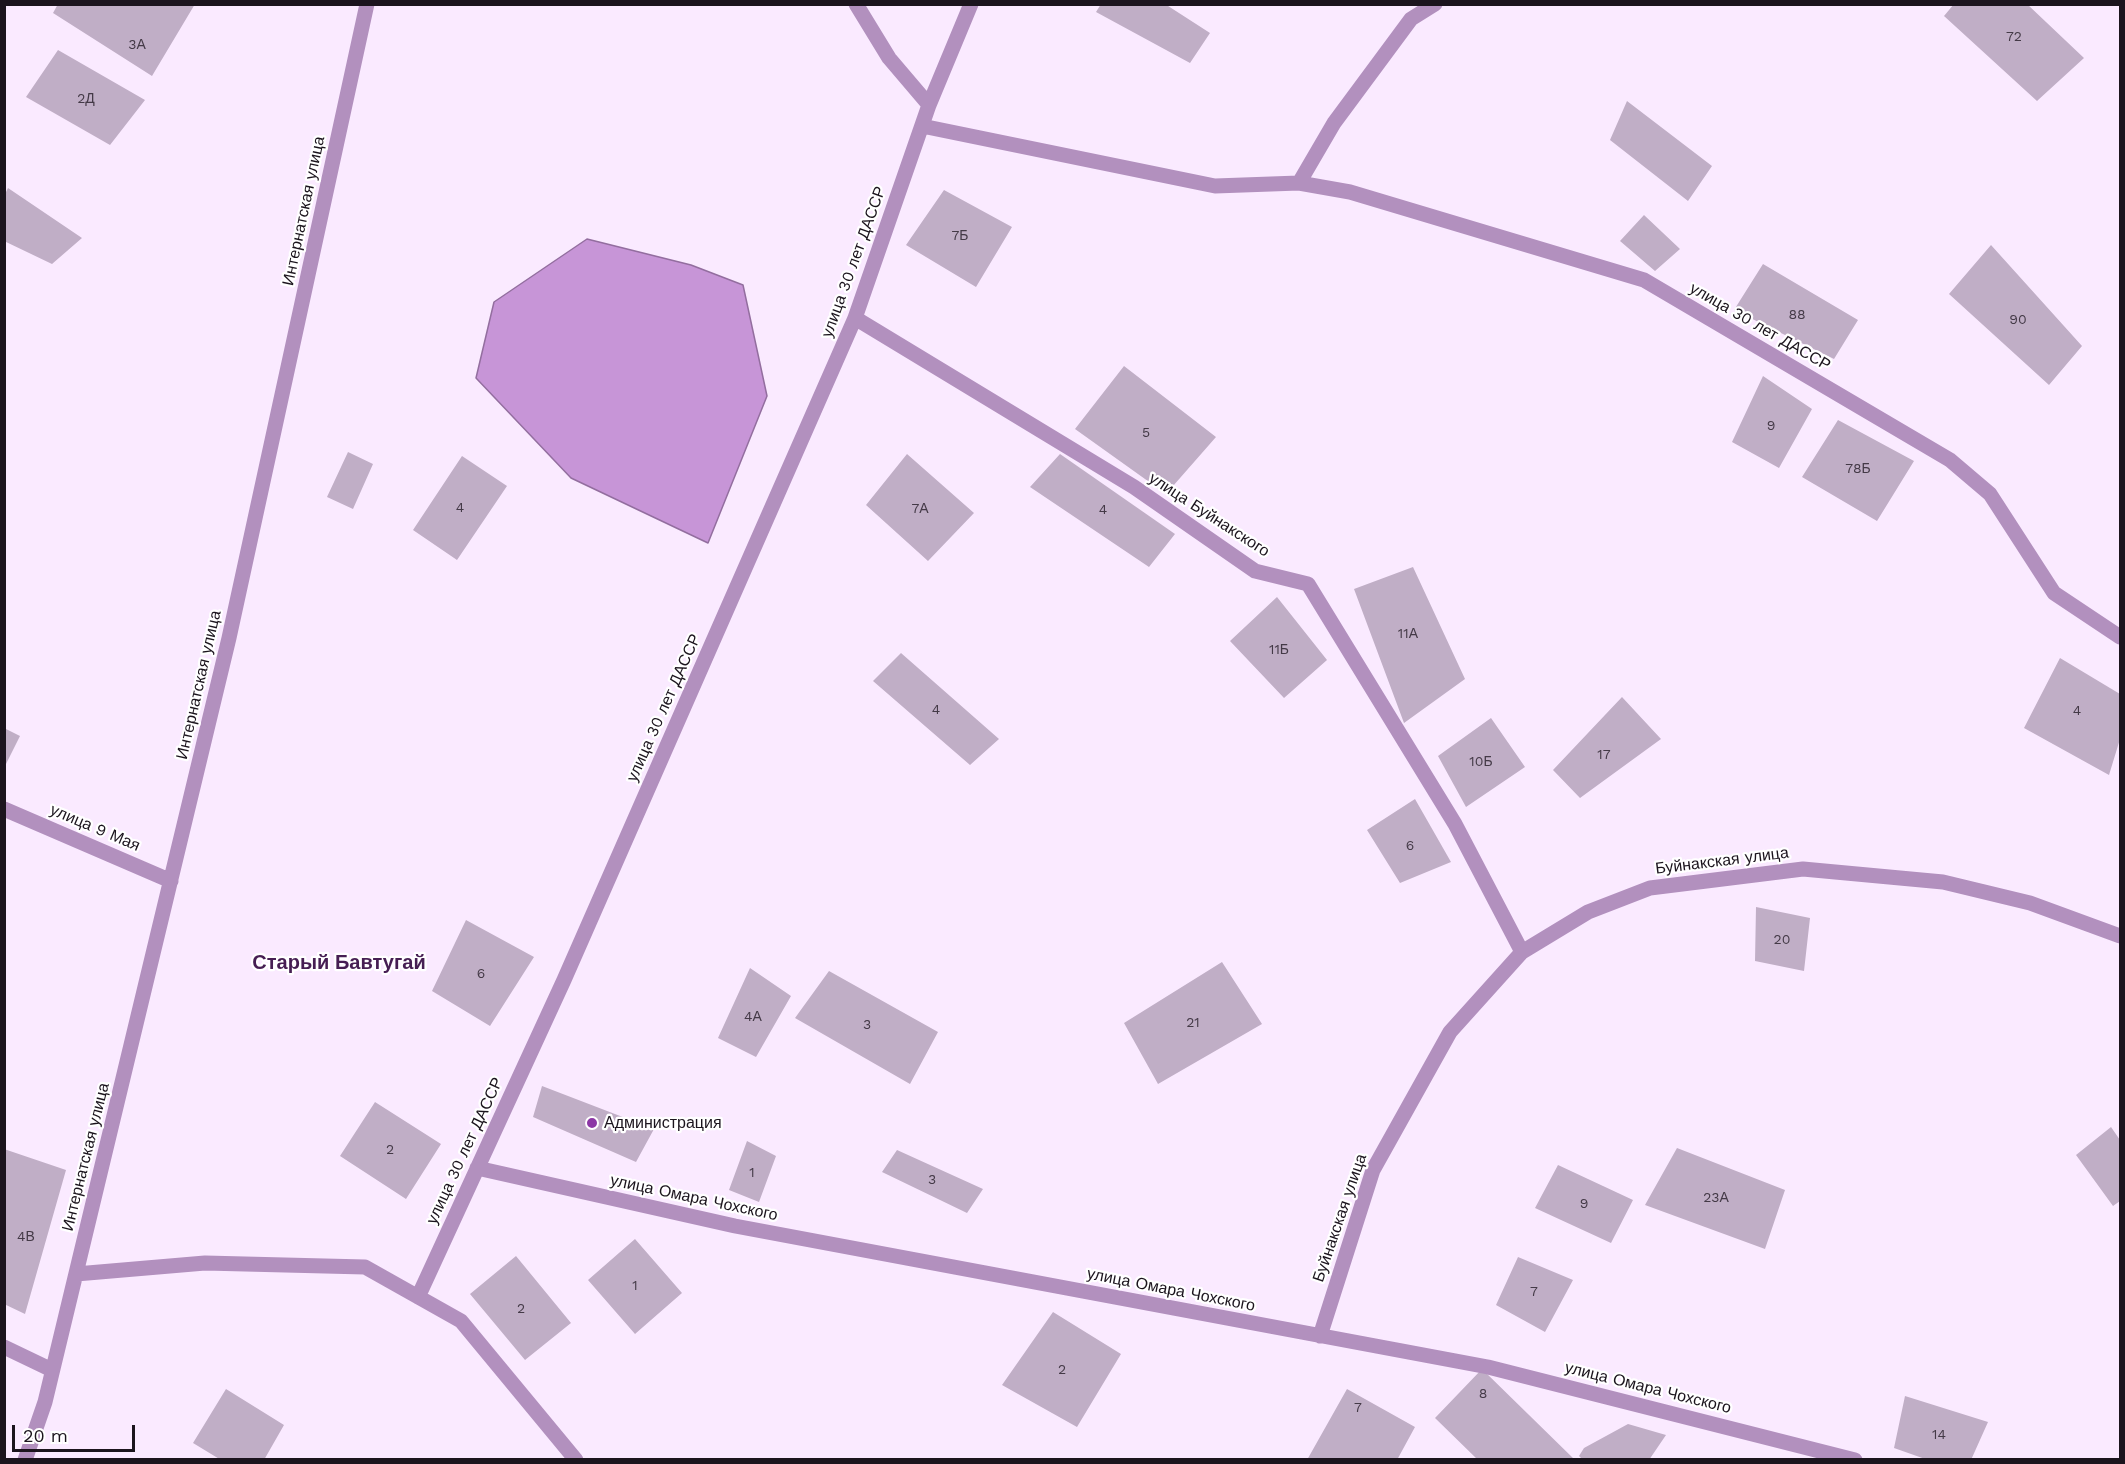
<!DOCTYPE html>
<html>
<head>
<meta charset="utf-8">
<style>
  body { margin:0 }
  #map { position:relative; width:2125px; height:1464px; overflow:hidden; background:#faeaff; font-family:"Work Sans",sans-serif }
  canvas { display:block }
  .frame { position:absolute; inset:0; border:6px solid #1b141d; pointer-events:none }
  .scale { position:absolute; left:12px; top:1425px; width:123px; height:27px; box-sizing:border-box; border:3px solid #1b141d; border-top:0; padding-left:8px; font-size:18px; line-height:21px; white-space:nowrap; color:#1b141d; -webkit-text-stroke:4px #fff; paint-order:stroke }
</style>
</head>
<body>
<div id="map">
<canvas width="2125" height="1464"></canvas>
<div class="frame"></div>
<div class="scale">20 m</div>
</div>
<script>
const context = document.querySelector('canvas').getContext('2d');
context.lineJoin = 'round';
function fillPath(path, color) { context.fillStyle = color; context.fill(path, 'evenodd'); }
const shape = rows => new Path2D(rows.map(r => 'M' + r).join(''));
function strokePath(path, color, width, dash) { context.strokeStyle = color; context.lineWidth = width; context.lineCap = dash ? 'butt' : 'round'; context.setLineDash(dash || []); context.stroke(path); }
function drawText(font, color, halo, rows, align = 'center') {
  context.font = font + ' "Work Sans",sans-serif'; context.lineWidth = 4.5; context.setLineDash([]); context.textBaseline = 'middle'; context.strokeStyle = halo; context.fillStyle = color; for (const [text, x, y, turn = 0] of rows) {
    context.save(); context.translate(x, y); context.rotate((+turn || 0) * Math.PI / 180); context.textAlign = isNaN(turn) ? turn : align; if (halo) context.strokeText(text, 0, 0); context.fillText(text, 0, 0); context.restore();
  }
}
const water = shape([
  [587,239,691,265,743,285,767,396,708,543,571,478,476,378,494,302,587,239]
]);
fillPath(water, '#c795d7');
strokePath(water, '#936e9f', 1.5);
fillPath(shape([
  [58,4,195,4,152,76,53,13],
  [1101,4,1165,4,1210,33,1190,63,1096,12],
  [1954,4,2027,4,2084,58,2037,101,1944,16],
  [58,50,145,100,110,145,26,97],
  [1627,101,1712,166,1688,201,1610,140],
  [8,188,82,238,52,264,4,241,4,196],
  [944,190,1012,227,976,287,906,245],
  [1644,215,1680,249,1655,271,1620,241],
  [1991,245,2082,346,2049,385,1949,294],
  [1763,264,1858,320,1834,359,1734,310],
  [1124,366,1216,437,1166,494,1075,429],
  [1763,376,1812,409,1779,468,1732,442],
  [1838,420,1914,461,1877,521,1802,477],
  [348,452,373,464,353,509,327,497],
  [907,454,974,513,928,561,866,505],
  [1060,454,1175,534,1149,567,1030,487],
  [462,456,507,486,457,560,413,530],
  [1413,567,1465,679,1404,723,1354,589],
  [1277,597,1327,660,1284,698,1230,641],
  [901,653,999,739,970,765,873,681],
  [2060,658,2120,694,2120,739,2109,775,2024,728],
  [1622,697,1661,739,1580,798,1553,770],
  [1491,718,1525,767,1466,807,1438,756],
  [4,728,20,736,4,768],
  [1415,799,1451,862,1400,883,1367,830],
  [1756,907,1810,918,1804,971,1755,961],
  [466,920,534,957,490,1026,432,991],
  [1222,962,1262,1024,1158,1084,1124,1023],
  [750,968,791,996,756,1057,718,1038],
  [829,971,938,1032,910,1084,795,1018],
  [542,1086,654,1129,636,1162,533,1117],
  [375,1102,441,1144,406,1199,340,1156],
  [2111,1127,2120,1140,2120,1201,2113,1206,2076,1155],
  [747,1141,776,1156,759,1202,729,1190],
  [1677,1148,1785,1190,1765,1249,1645,1205],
  [4,1149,66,1170,25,1314,4,1304],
  [897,1150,983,1189,967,1213,882,1172],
  [1558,1165,1633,1200,1611,1243,1535,1208],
  [635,1239,682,1293,635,1334,588,1280],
  [516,1256,571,1323,525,1360,470,1294],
  [1518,1257,1573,1280,1545,1332,1496,1305],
  [1053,1312,1121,1354,1077,1427,1002,1385],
  [1482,1369,1575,1460,1478,1460,1435,1418],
  [226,1389,284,1425,264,1460,221,1460,193,1443],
  [1347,1389,1415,1427,1397,1460,1307,1460],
  [1905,1396,1988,1422,1971,1460,1928,1460,1894,1448],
  [1628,1424,1666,1435,1649,1460,1583,1460,1579,1456,1584,1448]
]), '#c0aec6');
strokePath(shape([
  [856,4,889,58,929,105],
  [922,126,1215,186,1299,183,1350,192,1644,280,1950,460,1990,494,2054,593,2120,637],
  [1299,183,1334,123,1411,19,1435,4],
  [855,318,1134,487,1255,571,1308,584,1455,824,1522,952],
  [4,809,171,881],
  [477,1168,735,1226,1488,1367,1855,1460],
  [76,1274,205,1263,365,1267,461,1321,576,1460],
  [418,1297,564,980,855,318,929,105,971,4],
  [1320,1336,1373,1170,1450,1032,1522,952,1588,912,1650,888,1803,869,1943,882,2030,903,2120,936],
  [4,1347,52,1370],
  [25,1460,45,1402,229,638,367,4]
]), '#b290be', 15);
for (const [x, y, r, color] of [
  [592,1123,6,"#8c37a5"]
]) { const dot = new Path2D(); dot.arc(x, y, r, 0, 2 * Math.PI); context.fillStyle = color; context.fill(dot); strokePath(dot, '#fff', 2); }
drawText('14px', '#443a47', null, [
  ["72",2014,37],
  ["3А",137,45],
  ["2Д",86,99],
  ["7Б",960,236],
  ["88",1797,315],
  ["90",2018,320],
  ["9",1771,426],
  ["5",1146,433],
  ["78Б",1858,469],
  ["4",460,508],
  ["7А",920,509],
  ["4",1103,510],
  ["11А",1408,634],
  ["11Б",1279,650],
  ["4",936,710],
  ["4",2077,711],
  ["17",1604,755],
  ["10Б",1481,762],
  ["6",1410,846],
  ["20",1782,940],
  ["6",481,974],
  ["4А",753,1017],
  ["21",1193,1023],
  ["3",867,1025],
  ["2",390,1150],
  ["1",752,1173],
  ["3",932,1180],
  ["23А",1716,1198],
  ["9",1584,1204],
  ["4В",26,1237],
  ["1",635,1286],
  ["7",1534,1292],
  ["2",521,1309],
  ["2",1062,1370],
  ["8",1483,1394],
  ["7",1358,1408],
  ["14",1939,1435]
]);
drawText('16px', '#1b141d', '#fff', [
  ["Интернатская улица",304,211,-78],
  ["улица 30 лет ДАССР",854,262,-70],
  ["улица 30 лет ДАССР",1760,327,30],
  ["улица Буйнакского",1209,515,33],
  ["Интернатская улица",199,685,-77],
  ["улица 30 лет ДАССР",664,708,-66],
  ["улица 9 Мая",95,828,23],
  ["Буйнакская улица",1722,861,-7],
  ["улица 30 лет ДАССР",465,1151,-65],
  ["Интернатская улица",86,1157,-76],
  ["улица Омара Чохского",694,1198,12],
  ["Буйнакская улица",1340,1218,-71],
  ["улица Омара Чохского",1171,1290,11],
  ["улица Омара Чохского",1648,1388,14]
]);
drawText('16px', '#1b141d', '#fff', [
  ["Администрация",604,1123]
], 'left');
drawText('bold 20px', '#461e53', '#fff', [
  ["Старый Бавтугай",339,963]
]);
</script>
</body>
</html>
